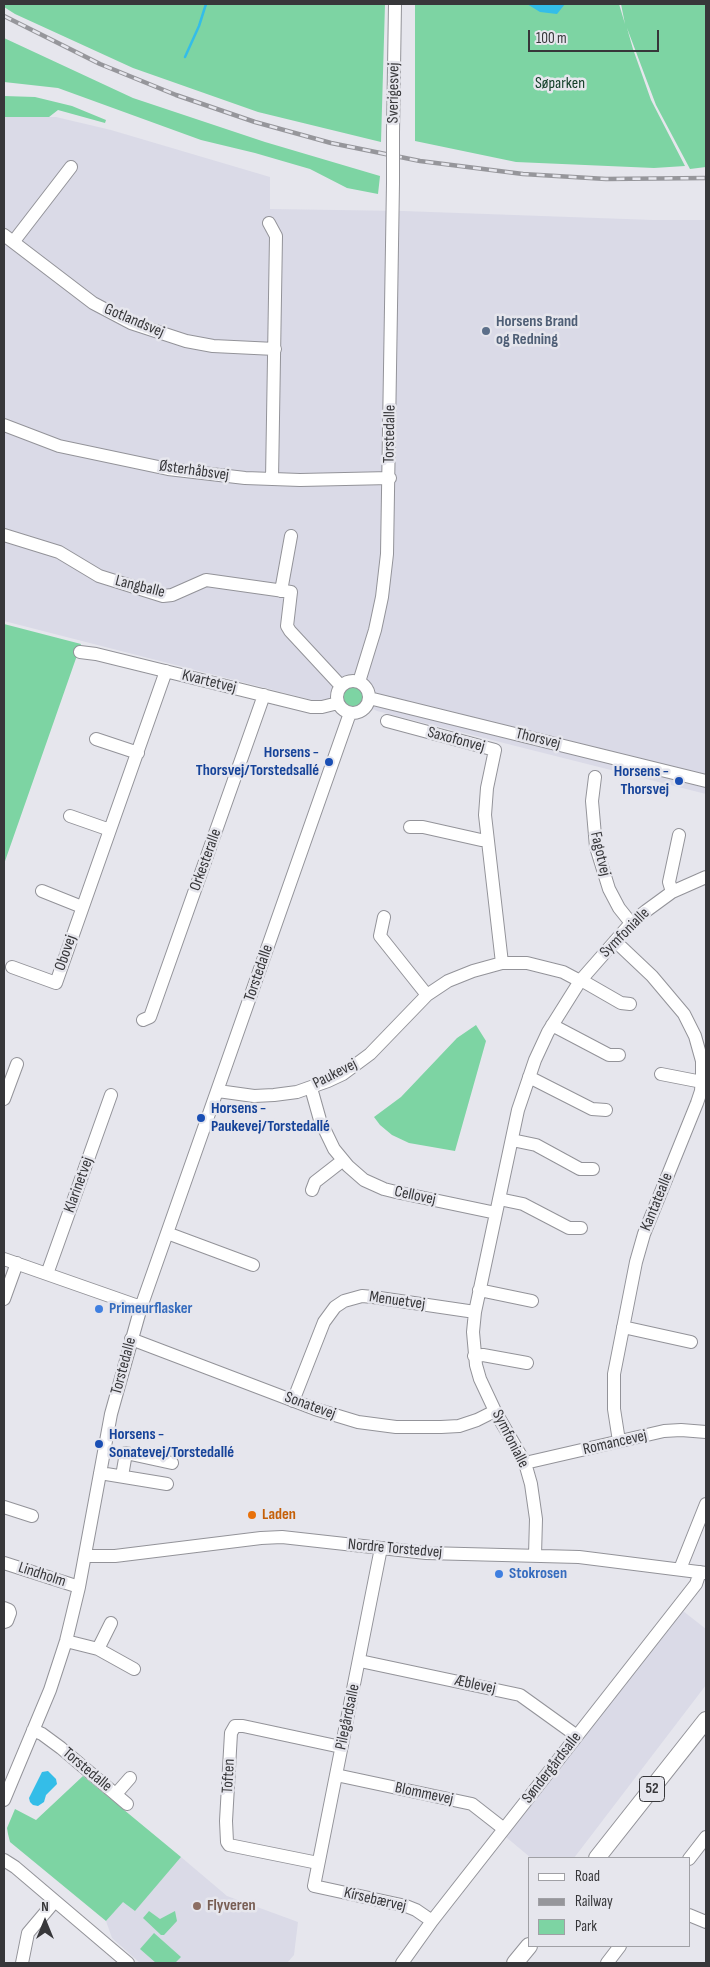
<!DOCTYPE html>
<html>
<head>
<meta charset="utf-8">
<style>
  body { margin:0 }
  #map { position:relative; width:710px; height:1967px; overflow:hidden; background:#e6e6ed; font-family:"Sofia Sans Condensed",sans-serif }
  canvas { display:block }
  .frame { position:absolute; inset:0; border:5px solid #37373a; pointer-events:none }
  .legend { position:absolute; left:528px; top:1857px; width:162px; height:90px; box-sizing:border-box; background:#e6e6ed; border:1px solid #a0a0a5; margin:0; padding:6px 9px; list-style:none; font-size:15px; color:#37373a }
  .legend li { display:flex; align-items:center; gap:10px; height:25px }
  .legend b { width:25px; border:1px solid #a0a0a5 }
  .north { position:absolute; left:20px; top:1897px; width:50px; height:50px; -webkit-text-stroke:4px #e6e6ed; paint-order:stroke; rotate:0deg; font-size:14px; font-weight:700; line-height:20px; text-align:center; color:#37373a }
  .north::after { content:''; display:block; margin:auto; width:18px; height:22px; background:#37373a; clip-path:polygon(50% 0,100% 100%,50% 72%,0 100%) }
  .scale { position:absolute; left:528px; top:30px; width:131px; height:22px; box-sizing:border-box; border:2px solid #37373a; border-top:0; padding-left:6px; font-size:15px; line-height:18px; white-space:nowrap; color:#37373a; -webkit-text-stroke:4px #e6e6ed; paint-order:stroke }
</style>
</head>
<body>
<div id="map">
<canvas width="710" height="1967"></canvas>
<div class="frame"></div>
<ul class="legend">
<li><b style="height:6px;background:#fff"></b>Road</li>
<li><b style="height:6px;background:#96969b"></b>Railway</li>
<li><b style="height:14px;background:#7dd4a3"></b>Park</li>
</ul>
<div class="north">N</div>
<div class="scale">100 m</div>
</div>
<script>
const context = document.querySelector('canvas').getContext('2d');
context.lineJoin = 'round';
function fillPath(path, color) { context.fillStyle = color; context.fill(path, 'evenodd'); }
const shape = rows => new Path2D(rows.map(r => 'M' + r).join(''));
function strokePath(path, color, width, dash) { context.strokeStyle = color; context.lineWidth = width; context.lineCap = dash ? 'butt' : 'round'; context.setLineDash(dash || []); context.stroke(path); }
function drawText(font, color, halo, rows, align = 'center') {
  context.font = font + ' "Sofia Sans Condensed",sans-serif'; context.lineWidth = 5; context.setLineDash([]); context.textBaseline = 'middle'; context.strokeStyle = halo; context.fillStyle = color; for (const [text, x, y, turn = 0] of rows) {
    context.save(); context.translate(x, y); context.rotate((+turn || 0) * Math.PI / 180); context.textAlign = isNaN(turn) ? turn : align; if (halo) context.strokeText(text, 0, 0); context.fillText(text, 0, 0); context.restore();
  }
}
fillPath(shape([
  [4,117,56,117,111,130,270,177,270,209,403,211,653,220,706,220,706,794,377,711,355,700,316,701,4,621],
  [683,1611,706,1629,706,1685,574,1858,531,1858,506,1837],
  [181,1857,227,1896,298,1922,294,1955,287,1963,140,1963,112,1938,106,1921,123,1901,135,1910]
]), '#dadae7');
fillPath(shape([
  [4,4,385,4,381,142,258,112,133,68,15,14,4,7],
  [415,4,619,4,625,24,621,4,706,4,706,167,690,169,656,105,627,28,633,49,651,100,685,166,654,168,516,162,415,141],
  [4,38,133,98,265,142,380,176,378,194,347,188,310,169,255,153,201,140,58,88,4,82],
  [4,96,35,97,72,106,106,120,105,123,58,110,49,117,4,117],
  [4,624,81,644,4,864],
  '342 697a11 11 0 1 1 22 0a11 11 0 1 1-22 0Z',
  [476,1025,486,1041,455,1151,409,1143,392,1135,380,1125,374,1117,401,1097,457,1038],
  [83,1776,181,1857,135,1911,123,1902,106,1921,10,1842,8,1834,7,1828,15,1809,36,1820],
  [149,1911,160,1919,175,1911,177,1921,164,1935,161,1935,143,1918],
  [154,1933,181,1957,175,1963,156,1963,140,1949]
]), '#7dd4a3');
fillPath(shape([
  [527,4,565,4,557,14,540,12],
  [48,1771,56,1779,57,1784,46,1795,44,1802,38,1806,33,1805,30,1802,29,1798,42,1772]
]), '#34bde8');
strokePath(shape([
  [185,57,199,26,206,4]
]), '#34bde8', 2.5);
const minor = shape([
  [393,132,395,4],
  [269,223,276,236,272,479],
  [4,235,93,303,131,323,186,341,213,346,275,349],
  [14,241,71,167],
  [4,425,59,446,168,469,245,478,300,480,390,478],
  [4,535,59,552,99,576,163,596,172,595,206,580,291,592,287,626,290,631,341,686],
  [281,591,291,536],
  [80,652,96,654,311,707,322,707,338,703],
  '337 697a16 16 0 1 1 32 0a16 16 0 1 1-32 0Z',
  [359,682,375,630,382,597,387,554,393,183],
  [369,698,706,781],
  [387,721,495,750,487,788,485,815,502,963],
  [96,739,138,753],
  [595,777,592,801,596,847,609,889,619,908,631,923],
  [70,816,110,830],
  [410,827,423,827,481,840,487,840],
  [42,891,82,907],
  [672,892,669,882,679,835],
  [384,917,380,936,427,995],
  [615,941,652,976,684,1014,695,1036,702,1061,702,1074,701,1091,697,1103,644,1234,636,1262,614,1374,614,1409,619,1441],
  [12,967,56,983,166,671],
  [581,980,621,1003,630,1004],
  [143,1020,150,1017,264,695],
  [552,1025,609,1055,619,1055],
  [661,1074,702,1082],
  [529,1077,592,1109,606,1110],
  [311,1088,320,1120,334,1149,348,1166,364,1180,384,1189,396,1192,496,1213],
  [218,1091,254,1096,274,1095,297,1092,328,1081,343,1074,370,1054,427,995,448,981,473,971,502,963,527,963,563,972,580,981],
  [4,1099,17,1064],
  [512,1140,536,1145,580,1169,593,1169],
  [312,1190,315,1182,342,1161],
  [499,1199,523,1204,569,1228,581,1228],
  [167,1233,253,1265],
  [4,1259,141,1307],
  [47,1274,111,1095],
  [479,1290,532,1301],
  [4,1299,17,1263],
  [623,1327,691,1342],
  [131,1339,315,1409,358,1422,396,1427,441,1427,459,1426,477,1420,495,1411],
  [474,1356,483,1355,527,1363],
  [293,1401,324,1322,335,1307,344,1301,362,1296,373,1297,475,1312],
  [525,1463,664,1431,681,1430,706,1432],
  [100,1473,167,1484],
  [122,1476,126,1453,172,1463],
  [4,1507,32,1516],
  [381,1548,314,1886,406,1906,416,1910,432,1921],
  [535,1555,536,1519,531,1484,525,1463,495,1411,480,1379,476,1365,473,1332,475,1312,518,1110,535,1060,548,1032,580,981,631,923,646,911,672,892,706,877],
  [85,1556,115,1556,261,1538,282,1537,426,1553,579,1557,706,1573],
  [4,1563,79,1587],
  [680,1569,706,1504],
  [4,1608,9,1610,10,1613,7,1621,4,1622],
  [66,1641,98,1649,134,1669],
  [98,1649,111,1623],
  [360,1661,520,1695,577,1736],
  [33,1730,42,1734,61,1748,127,1804],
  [336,1775,472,1804,504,1829],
  [116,1794,130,1778],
  [4,1800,50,1690,66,1641,79,1587,111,1414,141,1307,350,713],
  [689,1859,706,1837],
  [4,1860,15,1867,128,1963],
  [318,1863,229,1845,227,1842,226,1821,231,1733,235,1726,243,1726,341,1747],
  [689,1915,706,1922],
  [22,1963,28,1933,55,1901],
  [402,1963,432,1921,696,1584,700,1572],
  [607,1963,620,1946]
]);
const major = shape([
  [597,1858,706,1720],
  [515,1963,529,1946]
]);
strokePath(minor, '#939399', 14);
strokePath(major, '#939399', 18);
strokePath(minor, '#fff', 12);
strokePath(major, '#fff', 16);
const rail = shape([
  [4,16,100,64,176,95,255,122,331,143,420,161,523,174,606,179,706,178]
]);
strokePath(rail, '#96969b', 4.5);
strokePath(rail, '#e6e6ed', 2.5, [8]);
const minorBridge = shape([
  [393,183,393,132]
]);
strokePath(minorBridge, '#939399', 14, []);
strokePath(minorBridge, '#fff', 12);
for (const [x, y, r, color] of [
  [486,331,5,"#5c6f8a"],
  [329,762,5,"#1a4fb4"],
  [679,781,5,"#1a4fb4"],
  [201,1118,5,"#1a4fb4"],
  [99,1309,5,"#3f7fe0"],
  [99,1444,5,"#1a4fb4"],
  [252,1515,5,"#e8710a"],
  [499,1574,5,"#3f7fe0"],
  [197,1906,5,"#8d6e63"]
]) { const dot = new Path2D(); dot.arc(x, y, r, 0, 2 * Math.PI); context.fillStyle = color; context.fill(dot); strokePath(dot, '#e6e6ed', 2); }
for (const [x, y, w] of [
  [652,1789,25]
]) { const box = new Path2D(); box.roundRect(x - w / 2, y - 12.5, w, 25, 4); context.fillStyle = '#e6e6ed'; context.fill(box); strokePath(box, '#37373a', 1); }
drawText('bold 15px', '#37373a', null, [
  ["52",652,1789]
]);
drawText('16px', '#14402a', '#e6e6ed', [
  ["Søparken",560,84]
]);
drawText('16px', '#37373a', '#e6e6ed', [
  ["Sverigesvej",394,93,-89],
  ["Gotlandsvej",134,321,23],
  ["Torstedalle",390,434,-89],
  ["Østerhåbsvej",194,471,8],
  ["Langballe",140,587,14],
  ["Kvartetvej",209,682,14],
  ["Thorsvej",538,739,14],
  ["Saxofonvej",456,740,15],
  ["Fagotvej",600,854,77],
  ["Orkesteralle",206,860,-70],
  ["Symfonialle",625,933,-45],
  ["Obovej",66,953,-71],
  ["Torstedalle",259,973,-71],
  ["Paukevej",335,1074,-27],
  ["Klarinetvej",79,1185,-70],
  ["Cellovej",415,1196,12],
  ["Kantatealle",657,1202,-68],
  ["Menuetvej",397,1301,8],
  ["Torstedalle",124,1366,-75],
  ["Sonatevej",310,1406,20],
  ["Symfonialle",510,1439,63],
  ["Romancevej",615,1443,-13],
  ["Nordre Torstedvej",395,1549,5],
  ["Lindholm",42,1575,18],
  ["Æblevej",475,1685,12],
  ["Pilegårdsalle",348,1717,-78],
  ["Søndergårdsalle",552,1768,-52],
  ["Torstedalle",87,1770,40],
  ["Toften",229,1776,-87],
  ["Blommevej",424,1794,12],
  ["Kirsebærvej",375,1900,13]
]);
drawText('bold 16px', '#4e5e75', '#e6e6ed', [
  ["Horsens Brand",496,322],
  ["og Redning",496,340]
], 'left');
drawText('bold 16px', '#164399', '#e6e6ed', [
  ["Horsens -",319,753],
  ["Thorsvej/Torstedsallé",319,771],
  ["Horsens -",669,772],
  ["Thorsvej",669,790],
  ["Horsens -",211,1109,"left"],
  ["Paukevej/Torstedallé",211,1127,"left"],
  ["Horsens -",109,1435,"left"],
  ["Sonatevej/Torstedallé",109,1453,"left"]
], 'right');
drawText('bold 16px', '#366cbe', '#e6e6ed', [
  ["Primeurflasker",109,1309],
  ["Stokrosen",509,1574]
], 'left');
drawText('bold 16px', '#c56008', '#e6e6ed', [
  ["Laden",262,1515]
], 'left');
drawText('bold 16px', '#785e54', '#e6e6ed', [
  ["Flyveren",207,1906]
], 'left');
</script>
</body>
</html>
